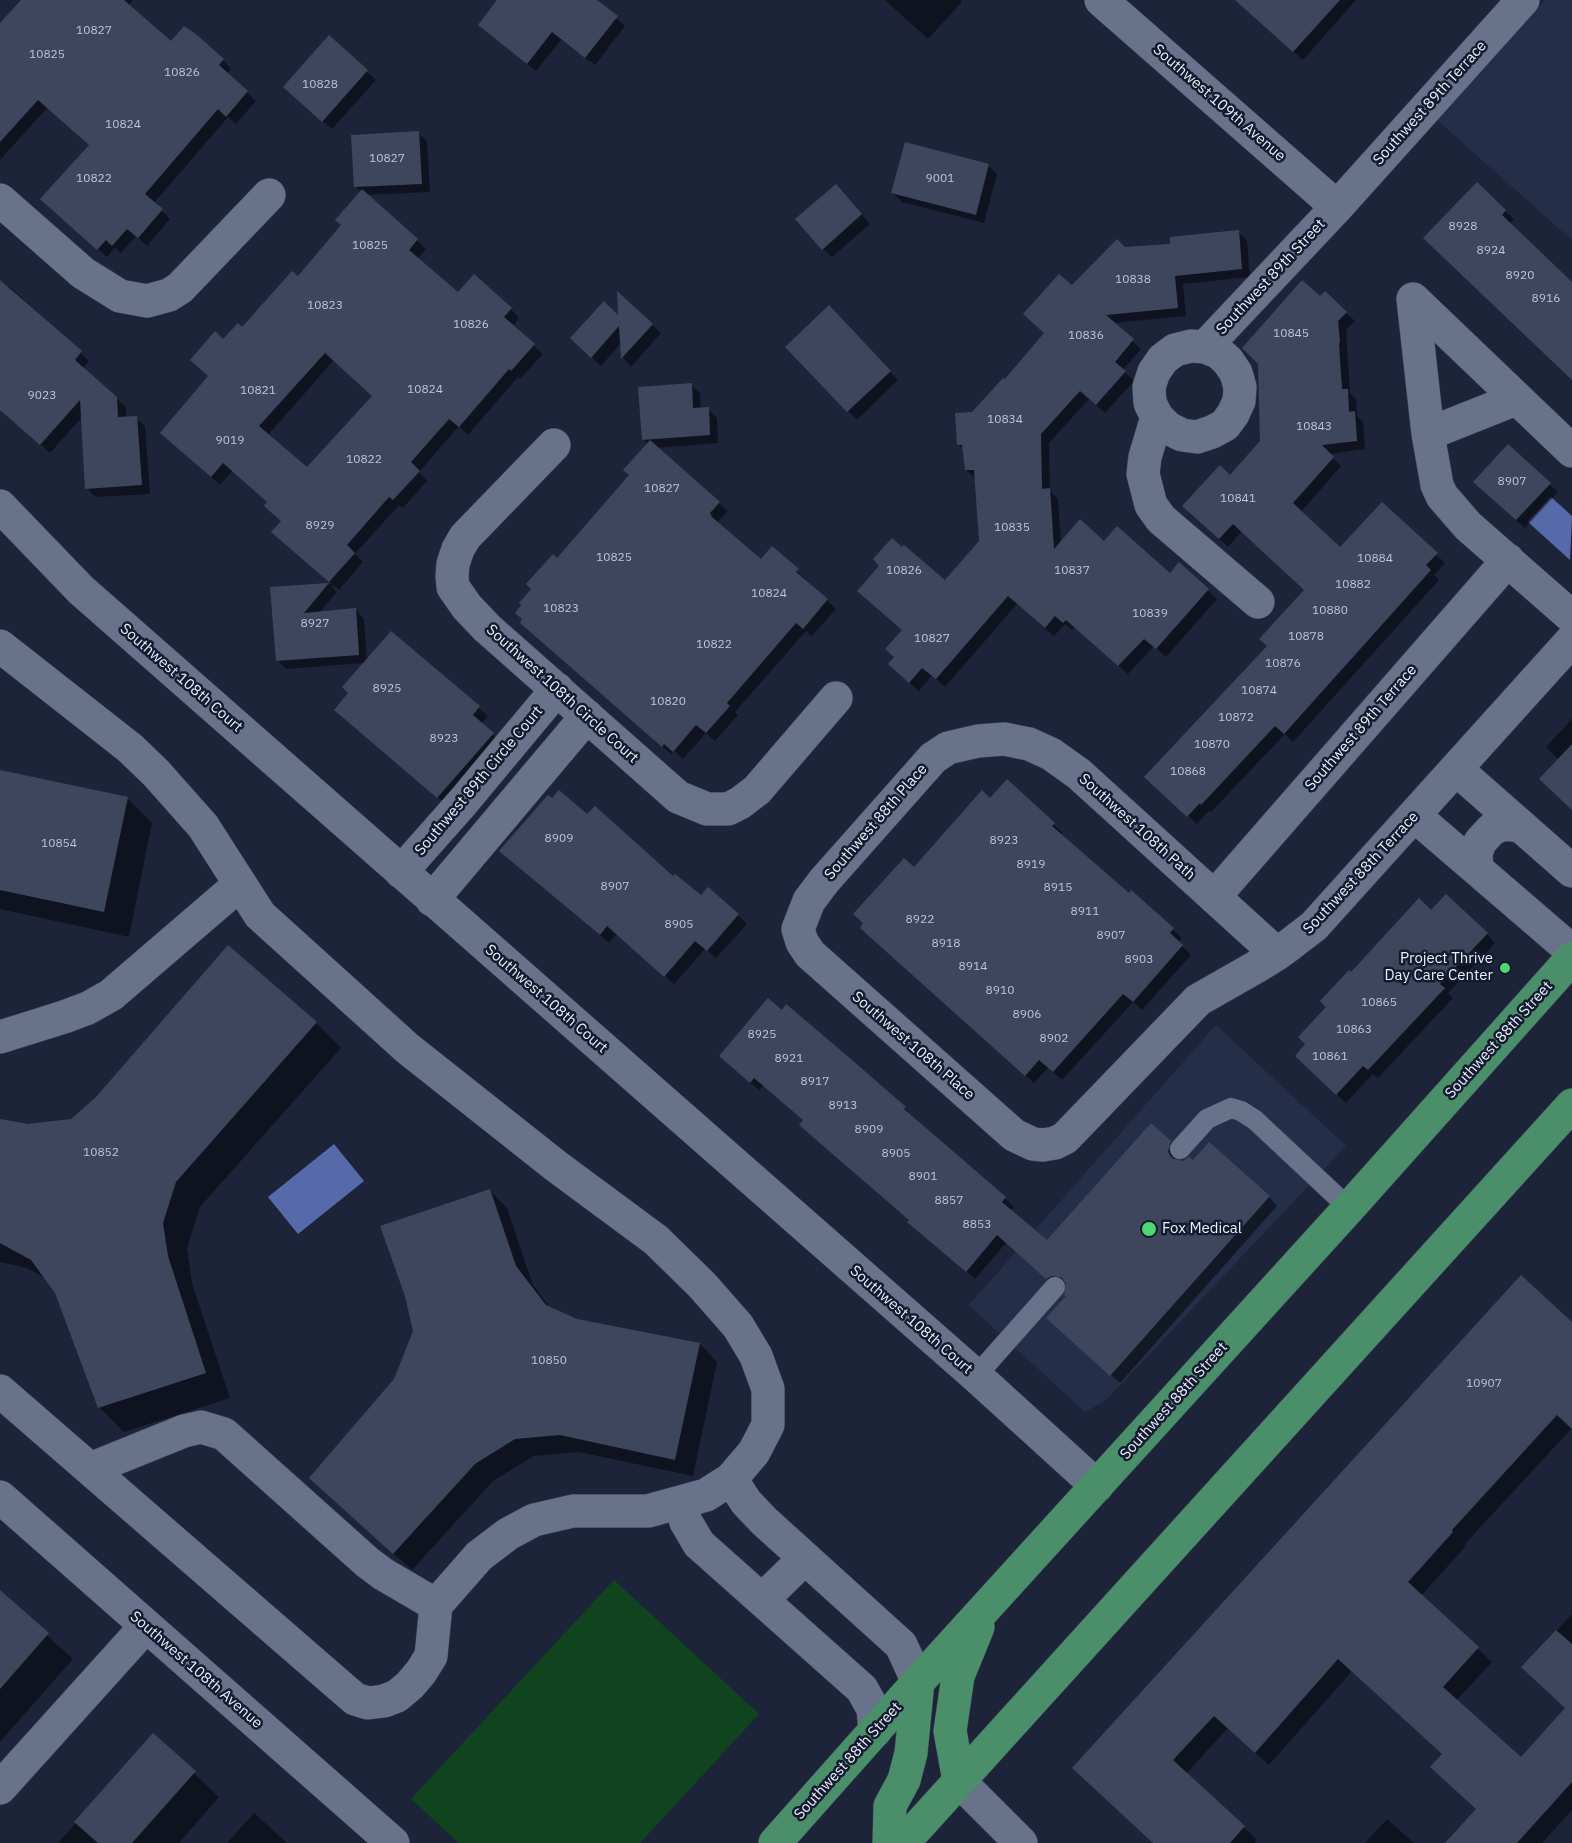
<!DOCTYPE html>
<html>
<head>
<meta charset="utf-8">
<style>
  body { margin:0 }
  canvas { display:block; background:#1d243a }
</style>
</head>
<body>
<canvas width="1572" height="1843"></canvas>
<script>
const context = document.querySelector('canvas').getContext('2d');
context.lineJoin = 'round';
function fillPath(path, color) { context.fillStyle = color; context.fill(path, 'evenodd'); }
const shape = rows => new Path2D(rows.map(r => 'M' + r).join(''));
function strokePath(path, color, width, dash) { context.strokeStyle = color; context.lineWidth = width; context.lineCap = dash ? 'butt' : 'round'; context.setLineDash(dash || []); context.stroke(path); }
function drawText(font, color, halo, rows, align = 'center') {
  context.font = font + ' "IBM Plex Sans",sans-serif'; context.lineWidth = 5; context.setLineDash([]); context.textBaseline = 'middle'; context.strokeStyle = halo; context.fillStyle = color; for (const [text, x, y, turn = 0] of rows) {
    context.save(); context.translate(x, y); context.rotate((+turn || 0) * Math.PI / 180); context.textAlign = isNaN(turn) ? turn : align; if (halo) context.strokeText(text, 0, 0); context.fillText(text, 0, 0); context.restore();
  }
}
fillPath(shape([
  [1545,0,1572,0,1572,240,1437,120],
  [1216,1025,1346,1146,1107,1399,1085,1412,969,1305]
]), '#252e49');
fillPath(shape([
  [614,1580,759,1714,640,1843,459,1843,411,1799]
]), '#10441f');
fillPath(shape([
  [1551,497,1572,516,1570,560,1528,522],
  [334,1144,364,1181,298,1234,268,1197]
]), '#566aa9');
fillPath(shape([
  [23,0,133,0,128,6,171,43,223,60,231,69,227,74,256,101,236,124,228,117,154,203,170,219,147,246,136,236,121,253,115,248,107,257,51,208,90,146,48,107,0,160,0,25],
  [499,0,595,0,625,26,595,65,561,40,536,71,480,25],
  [885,0,960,0,962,2,928,39],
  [1236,0,1356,0,1303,60],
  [329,37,376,80,332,129,293,95],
  [418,133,427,141,430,192,366,195,426,249,417,259,458,294,511,309,519,318,513,326,543,354,520,379,518,377,468,435,459,426,419,472,427,481,403,508,399,505,355,554,363,562,339,590,333,585,332,587,337,592,319,613,356,610,364,619,367,660,391,633,488,716,481,724,501,743,447,805,345,719,350,694,365,663,286,669,277,660,272,588,332,584,282,541,283,522,269,503,233,470,220,485,170,441,209,376,223,341,242,329,298,278,343,226,361,192,356,187],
  [334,360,374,396,307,469,268,435],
  [988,165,997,174,984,223,902,202,893,193],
  [1477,184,1514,219,1509,224,1572,284,1572,378],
  [844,194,870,224,832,257,823,249],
  [1238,232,1247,240,1250,277,1183,284,1186,316,1113,323,1141,349,1123,370,1134,381,1105,413,1089,399,1049,443,1050,491,1058,499,1061,543,1104,543,1170,575,1179,565,1217,599,1166,657,1154,646,1128,674,1075,627,1072,630,1065,624,1054,636,1017,604,945,687,932,675,919,691,898,673,896,657,903,630,981,542,975,478,966,470,964,450,959,445,973,413,1005,381,1046,334,1072,287,1124,248,1172,245],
  [9,286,89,361,83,369,126,407,126,418,136,418,145,426,150,494,95,497,87,488,83,416,50,453,0,408,0,295],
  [619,294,661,333,631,367,623,358,622,342,601,366,572,338,620,318],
  [1320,298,1346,313,1355,321,1346,330,1350,393,1356,399,1357,416,1363,422,1365,449,1329,454,1341,466,1301,512,1340,549,1382,504,1445,563,1434,575,1439,580,1293,742,1285,734,1211,812,1209,811,1197,824,1155,785,1268,646,1306,590,1242,531,1228,547,1193,514,1230,477,1261,442],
  [838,316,898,380,857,420,788,347],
  [691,385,700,393,701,409,708,409,717,418,718,443,656,448,728,511,717,523,761,561,773,548,836,609,812,636,806,631,735,712,738,715,715,741,706,733,683,759,674,751,671,754,530,631,557,560,631,476,648,444,643,439],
  [1549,484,1558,492,1525,528,1484,491],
  [1572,719,1572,809,1559,760,1546,747],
  [0,772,127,798,152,823,129,937,0,909],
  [1007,781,1063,833,1060,835,1129,895,1131,893,1173,930,1182,938,1178,942,1191,955,1142,1010,1133,1002,1062,1080,1048,1068,1034,1083,871,936,915,869,991,800],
  [587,816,701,898,738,915,747,924,716,958,705,949,674,984,617,934,609,943,510,860],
  [1431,912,1487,934,1495,943,1448,993,1453,998,1378,1078,1373,1074,1346,1103,1297,1056,1307,1044,1328,1007,1351,974],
  [228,947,316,1023,341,1048,200,1207,187,1248,192,1283,230,1398,124,1432,99,1407,57,1292,47,1279,27,1268,0,1262,0,1120,28,1126,72,1120,97,1098],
  [729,1065,905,1108,913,1117,912,1118,1005,1198,1014,1207,1010,1211,1047,1242,1170,1142,1179,1151,1177,1161,1269,1197,1277,1206,1120,1383,1057,1327,1068,1296,1068,1283,1056,1287,1006,1243,975,1279,918,1231,911,1220,805,1120,764,1085,759,1090],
  [490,1191,507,1208,533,1285,551,1309,576,1321,700,1344,717,1362,693,1476,579,1452,534,1456,493,1481,412,1570,329,1496,395,1380],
  [1572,1324,1572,1428,1464,1545,1466,1546,1421,1596,1492,1662,1456,1701,1521,1759,1567,1708,1523,1667,1572,1614,1572,1810,1542,1843,1447,1843,1478,1809,1443,1755,1352,1671,1269,1765,1228,1728,1186,1774,1244,1827,1257,1840,1255,1843,1154,1843,1087,1782],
  [6,1598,73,1659,0,1742,0,1604],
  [153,1735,219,1797,179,1843,58,1843],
  [254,1813,287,1843,227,1843],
  [1387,1819,1414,1843,1365,1843]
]), '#0007');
fillPath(shape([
  [21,0,124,0,171,41,184,26,197,35,224,59,219,65,248,91,226,117,218,109,145,194,163,209,138,238,127,229,112,246,106,240,97,250,40,199,89,145,38,100,0,142,0,23],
  [497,0,597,0,618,16,585,58,552,32,527,64,478,25],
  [1235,0,1340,0,1293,52],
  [329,35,368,70,322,122,283,87],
  [419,131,422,184,354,187,351,135],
  [905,142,989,164,976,215,891,193],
  [1477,182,1506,210,1502,215,1572,282,1572,380,1423,238],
  [836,184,862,214,822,250,795,219],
  [362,189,418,239,409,250,458,292,474,274,512,308,504,317,535,344,511,371,509,369,459,427,449,419,411,462,420,471,393,500,389,497,347,545,355,553,329,582,271,532,281,521,264,506,267,502,223,463,211,477,160,433,208,376,190,360,215,331,223,339,238,323,242,327,292,271,298,276,341,225,335,220],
  [325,353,372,396,307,467,259,426],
  [1239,230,1242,269,1175,276,1178,308,1106,315,1134,339,1115,362,1126,371,1096,405,1080,391,1041,434,1042,489,1050,488,1054,549,1080,519,1104,541,1117,526,1170,573,1179,562,1209,589,1156,649,1144,639,1118,666,1066,620,1063,623,1055,616,1045,628,1008,596,936,679,922,668,909,683,888,664,894,657,885,649,902,630,857,591,879,566,873,559,892,538,902,547,904,545,945,580,979,541,974,470,965,470,962,445,957,445,955,413,972,412,1003,378,1005,379,1044,333,1023,314,1059,274,1072,285,1117,239,1125,247,1170,244,1170,237],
  [0,280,82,351,75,360,117,397,118,417,137,416,142,485,85,489,80,400,40,445,0,410],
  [1302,280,1320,296,1325,291,1347,312,1338,321,1340,342,1339,344,1342,389,1348,389,1349,412,1355,411,1357,441,1322,445,1334,457,1293,503,1340,547,1382,502,1438,553,1426,565,1431,570,1284,734,1275,726,1201,805,1200,803,1187,817,1144,777,1267,646,1259,639,1304,590,1233,524,1219,539,1182,506,1220,465,1230,475,1260,441,1258,364,1242,348],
  [617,291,653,324,621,359,619,326,591,358,570,338,604,301,618,315],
  [829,305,891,371,847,412,785,347],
  [692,383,693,408,709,407,710,435,642,440,638,387],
  [650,440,720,502,710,513,712,517,761,559,772,546,799,569,796,572,828,599,803,629,796,623,727,703,730,706,706,733,696,725,673,752,664,744,662,747,574,670,520,623,522,619,515,613,521,605,519,603,531,589,526,584,553,554,557,558,629,475,623,470],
  [1508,444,1551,483,1516,520,1473,482],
  [329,583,304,613,356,608,359,655,276,661,270,587],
  [391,631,480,706,473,715,494,733,437,798,334,710,348,693,342,687],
  [1572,744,1572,810,1539,779],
  [0,770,128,797,104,912,0,890],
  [1007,779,1055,823,1052,826,1129,893,1131,890,1174,928,1170,933,1183,945,1133,1002,1123,994,1053,1072,1039,1060,1025,1076,860,928,863,923,853,914,904,858,914,867,982,790,990,798],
  [559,790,587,814,595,806,673,876,675,874,701,895,708,887,739,914,707,951,695,941,664,977,607,926,600,935,499,851,548,795,552,798],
  [1446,894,1488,933,1440,984,1445,988,1368,1070,1363,1066,1336,1095,1295,1056,1305,1044,1298,1037,1326,1007,1320,1001,1349,970,1351,972,1419,898,1431,910],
  [228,945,317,1022,176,1182,163,1223,168,1256,206,1373,98,1408,55,1293,31,1260,0,1243,0,1119,28,1124,71,1119,96,1097],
  [768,998,782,1010,786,1004,845,1054,906,1107,904,1109,1006,1197,1002,1202,1047,1240,1151,1123,1171,1141,1168,1152,1172,1158,1183,1161,1189,1157,1193,1160,1209,1142,1270,1196,1110,1376,1046,1318,1066,1296,1064,1295,1066,1284,1062,1278,1052,1276,1046,1279,997,1235,966,1272,907,1222,909,1220,799,1125,803,1120,754,1078,750,1083,719,1056],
  [490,1189,516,1266,546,1305,577,1319,700,1343,675,1460,560,1435,515,1439,475,1464,393,1554,309,1478,394,1379,413,1331,405,1296,380,1226],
  [1521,1275,1572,1322,1572,1429,1557,1415,1452,1530,1453,1532,1408,1582,1479,1647,1443,1687,1521,1757,1565,1708,1521,1667,1556,1630,1572,1644,1572,1782,1517,1843,1445,1843,1476,1809,1430,1767,1442,1754,1338,1659,1255,1753,1214,1716,1173,1760,1245,1826,1230,1843,1153,1843,1072,1768],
  [0,1590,49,1633,0,1689],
  [153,1733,196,1771,132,1843,98,1843,74,1822]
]), '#3e465d');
const service = shape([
  [1180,1149,1207,1119,1231,1108,1241,1111,1255,1120,1349,1208],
  [976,1376,1055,1287]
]);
const minor = shape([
  [1101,0,1337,207],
  [0,200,83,273,120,296,147,301,169,295,180,288,269,195],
  [1413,299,1428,434,1437,485,1442,496,1468,526,1572,617],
  [1413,299,1572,451],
  [1205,347,1337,207,1523,0],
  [1157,417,1168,428,1182,435,1197,437,1212,432,1225,425,1233,414,1239,401,1240,387,1236,373,1228,361,1218,352,1205,347,1191,346,1175,350,1163,359,1154,372,1149,387,1150,403,1157,417,1145,457,1143,474,1151,505,1161,519,1258,602],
  [1428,434,1516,399],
  [554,445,465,537,458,549,453,564,452,576,453,587,467,607,487,628,678,797,707,809,728,809,740,803,757,790,836,698],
  [0,506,81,590,976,1376,1097,1486],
  [0,646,130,748,156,773,203,826,260,915,407,1048,556,1166,656,1240,702,1285,738,1326,756,1356,768,1389,768,1425,754,1452,731,1479,706,1495,648,1511,573,1511,534,1520,508,1534,479,1556,436,1605,431,1656,421,1672,410,1685,397,1696,384,1701,368,1703,355,1699,318,1667,0,1391],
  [1456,769,1572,871],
  [1415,816,1572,951],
  [1477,869,1476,854,1480,842,1492,829,1504,824,1521,826],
  [401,872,463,802,557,689],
  [1214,897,1508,560],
  [432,900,587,716],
  [1277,954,1079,774,1051,754,1029,744,1004,739,978,741,948,748,933,758,824,881,809,901,798,929,802,942,810,954,1014,1135,1033,1144,1043,1145,1055,1143,1065,1138,1198,1000,1256,967,1277,954,1288,946,1314,926,1572,640],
  [0,1037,64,1017,88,1008,111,995,239,885],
  [90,1469,184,1431,201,1427,224,1434,367,1562,383,1574,436,1605],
  [731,1479,746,1502,764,1521,901,1645,918,1682],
  [0,1497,393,1843],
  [680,1502,686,1522,699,1544,862,1689,873,1709,875,1731],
  [762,1600,805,1558],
  [959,1781,1021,1843],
  [0,1788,146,1626]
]);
const primary = shape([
  [959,1781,950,1731,958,1676,978,1627],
  [775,1843,918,1682,1349,1208,1572,958],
  [889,1843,890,1806,904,1780,911,1753,918,1682],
  [903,1843,1572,1105]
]);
strokePath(service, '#393f51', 21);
strokePath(minor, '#393f51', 34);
strokePath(primary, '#393f51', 34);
strokePath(service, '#68728b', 20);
strokePath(minor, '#68728b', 33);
strokePath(primary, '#4b8e6a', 33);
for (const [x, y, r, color] of [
  [1505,968,6,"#51d674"],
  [1149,1229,8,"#51d674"]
]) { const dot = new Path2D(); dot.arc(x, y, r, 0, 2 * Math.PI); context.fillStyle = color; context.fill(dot); strokePath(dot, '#141b2f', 2); }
drawText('12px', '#bec5d5', null, [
  ["10827",94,31],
  ["10825",47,55],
  ["10826",182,73],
  ["10828",320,85],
  ["10824",123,125],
  ["10827",387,159],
  ["10822",94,179],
  ["9001",940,179],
  ["8928",1463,227],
  ["10825",370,246],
  ["8924",1491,251],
  ["8920",1520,276],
  ["10838",1133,280],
  ["8916",1546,299],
  ["10823",325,306],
  ["10826",471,325],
  ["10845",1291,334],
  ["10836",1086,336],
  ["10824",425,390],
  ["10821",258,391],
  ["9023",42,396],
  ["10834",1005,420],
  ["10843",1314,427],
  ["9019",230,441],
  ["10822",364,460],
  ["8907",1512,482],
  ["10827",662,489],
  ["10841",1238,499],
  ["8929",320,526],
  ["10835",1012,528],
  ["10825",614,558],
  ["10884",1375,559],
  ["10826",904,571],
  ["10837",1072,571],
  ["10882",1353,585],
  ["10824",769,594],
  ["10823",561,609],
  ["10880",1330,611],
  ["10839",1150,614],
  ["8927",315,624],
  ["10878",1306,637],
  ["10827",932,639],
  ["10822",714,645],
  ["10876",1283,664],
  ["8925",387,689],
  ["10874",1259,691],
  ["10820",668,702],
  ["10872",1236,718],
  ["8923",444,739],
  ["10870",1212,745],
  ["10868",1188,772],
  ["8909",559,839],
  ["8923",1004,841],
  ["10854",59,844],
  ["8919",1031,865],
  ["8907",615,887],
  ["8915",1058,888],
  ["8911",1085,912],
  ["8922",920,920],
  ["8905",679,925],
  ["8907",1111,936],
  ["8918",946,944],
  ["8903",1139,960],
  ["8914",973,967],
  ["8910",1000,991],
  ["10865",1379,1003],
  ["8906",1027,1015],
  ["10863",1354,1030],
  ["8925",762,1035],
  ["8902",1054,1039],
  ["10861",1330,1057],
  ["8921",789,1059],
  ["8917",815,1082],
  ["8913",843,1106],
  ["8909",869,1130],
  ["10852",101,1153],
  ["8905",896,1154],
  ["8901",923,1177],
  ["8857",949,1201],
  ["8853",977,1225],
  ["10850",549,1361],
  ["10907",1484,1384]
]);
drawText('15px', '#e9effd', '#141b2f', [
  ["Southwest 109th Avenue",1219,103,41],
  ["Southwest 89th Terrace",1430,103,-48],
  ["Southwest 89th Street",1271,277,-47],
  ["Southwest 108th Court",181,678,41],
  ["Southwest 108th Circle Court",562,694,42],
  ["Southwest 89th Terrace",1361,728,-49],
  ["Southwest 89th Circle Court",479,781,-50],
  ["Southwest 88th Place",876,822,-49],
  ["Southwest 108th Path",1137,827,42],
  ["Southwest 88th Terrace",1361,873,-47],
  ["Southwest 108th Court",546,999,41],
  ["Southwest 88th Street",1499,1040,-48],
  ["Southwest 108th Place",913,1046,41],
  ["Southwest 108th Court",911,1320,41],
  ["Southwest 88th Street",1174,1401,-48],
  ["Southwest 108th Avenue",196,1670,41],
  ["Southwest 88th Street",848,1761,-48]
]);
drawText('15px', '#e9effd', '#141b2f', [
  ["Project Thrive",1493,959],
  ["Day Care Center",1493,976],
  ["Fox Medical",1162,1229,"left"]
], 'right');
</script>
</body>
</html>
